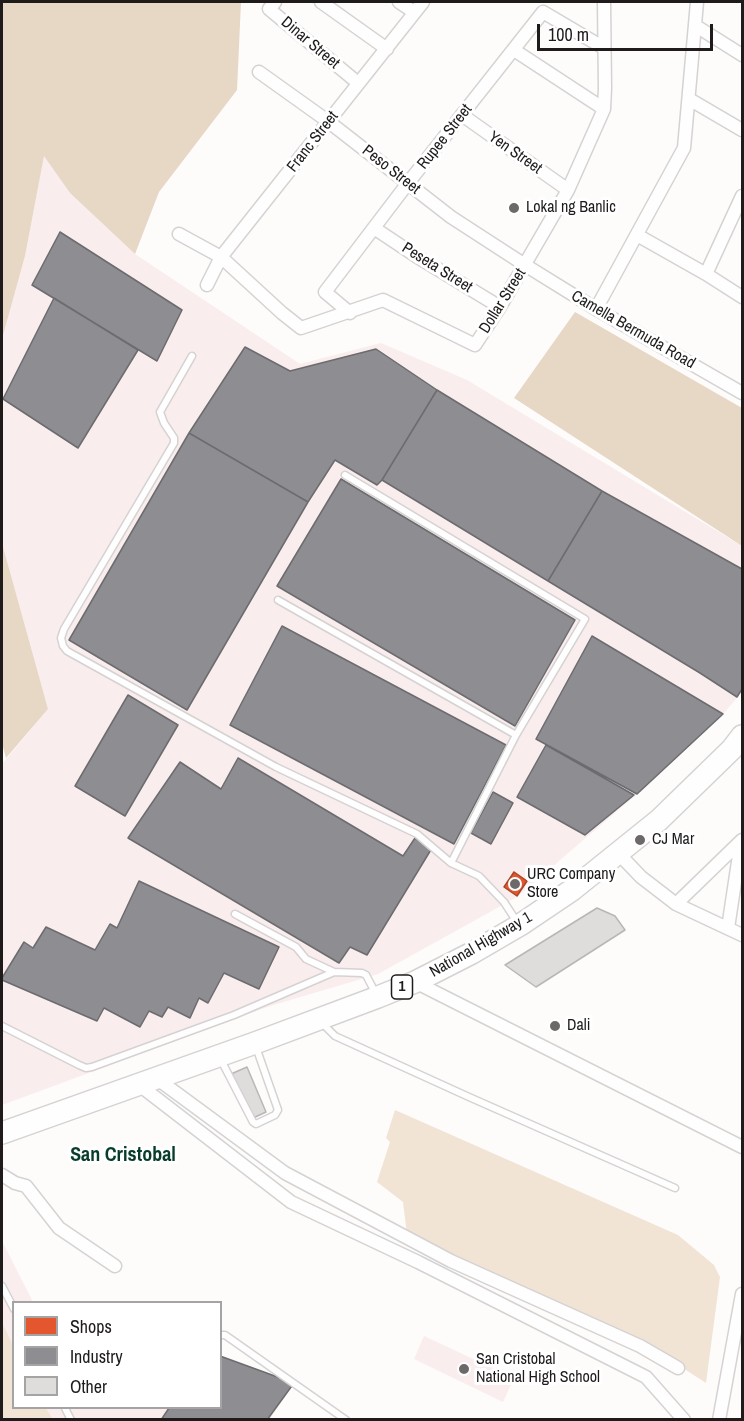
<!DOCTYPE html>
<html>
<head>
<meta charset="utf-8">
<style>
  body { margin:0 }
  #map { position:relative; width:744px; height:1421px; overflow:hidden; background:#fefbfb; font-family:"Archivo Narrow",sans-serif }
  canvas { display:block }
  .frame { position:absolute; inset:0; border:3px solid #1f1b1b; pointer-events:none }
  .legend { position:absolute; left:12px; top:1301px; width:210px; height:108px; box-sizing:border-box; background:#fff; border:2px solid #a5a4a4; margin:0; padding:8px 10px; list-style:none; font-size:18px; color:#1f1b1b }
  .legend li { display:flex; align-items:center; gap:12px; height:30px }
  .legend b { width:30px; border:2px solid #a5a4a4 }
  .scale { position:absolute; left:537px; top:24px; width:176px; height:27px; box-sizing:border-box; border:3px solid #1f1b1b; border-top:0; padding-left:8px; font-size:18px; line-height:21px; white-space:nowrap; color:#1f1b1b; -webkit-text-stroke:4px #fff; paint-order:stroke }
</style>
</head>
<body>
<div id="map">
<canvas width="744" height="1421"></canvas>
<div class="frame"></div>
<ul class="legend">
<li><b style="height:16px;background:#e4572e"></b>Shops</li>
<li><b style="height:16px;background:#8d8d92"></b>Industry</li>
<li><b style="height:16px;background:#dfdcdc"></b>Other</li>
</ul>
<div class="scale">100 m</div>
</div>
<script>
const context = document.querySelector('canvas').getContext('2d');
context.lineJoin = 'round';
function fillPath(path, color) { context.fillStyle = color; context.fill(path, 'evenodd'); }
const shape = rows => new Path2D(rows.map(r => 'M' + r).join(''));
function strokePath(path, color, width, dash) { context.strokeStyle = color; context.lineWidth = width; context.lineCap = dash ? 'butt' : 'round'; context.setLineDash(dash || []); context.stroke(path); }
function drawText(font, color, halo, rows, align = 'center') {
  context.font = font + ' "Archivo Narrow",sans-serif'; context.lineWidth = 6; context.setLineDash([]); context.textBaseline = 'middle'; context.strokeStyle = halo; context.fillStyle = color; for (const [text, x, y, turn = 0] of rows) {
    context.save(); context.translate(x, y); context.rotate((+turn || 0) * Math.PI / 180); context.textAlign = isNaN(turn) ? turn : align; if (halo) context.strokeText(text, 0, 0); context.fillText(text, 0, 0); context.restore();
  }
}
fillPath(shape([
  [44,155,70,193,135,254,300,364,381,343,467,380,742,546,742,692,723,714,637,794,517,897,378,974,270,1006,2,1105,2,764,48,709,2,543,2,339,25,256],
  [2,1241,33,1302,14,1302,13,1345,2,1322],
  [424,1336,514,1378,503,1402,414,1359],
  [221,1356,294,1383,270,1419,53,1419,46,1408,220,1408]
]), '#f9edee');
fillPath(shape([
  [395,1110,678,1235,714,1265,720,1277,706,1383,644,1343,407,1235,403,1202,377,1182,390,1142,386,1138],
  [2,1322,13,1345,14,1408,46,1408,53,1419,2,1419]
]), '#f1e4d5');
fillPath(shape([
  [2,2,241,2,237,90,159,192,135,254,70,193,44,156,25,256,2,339],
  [575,312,742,408,742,546,514,398],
  [2,543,48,709,6,758,2,743]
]), '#e7d7c5');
const shops = shape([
  [514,872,527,881,517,896,504,887,514,872]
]);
fillPath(shops, '#e4572e');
strokePath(shops, '#a94528', 1.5);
const industry = shape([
  [60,232,182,310,157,361,32,285,60,232],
  [54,298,138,350,78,448,3,399,54,298],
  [245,347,290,371,376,349,437,390,382,480,377,485,335,460,308,502,189,433,245,347],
  [437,390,602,491,548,581,382,480,437,390],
  [189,433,308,502,187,710,69,640,189,433],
  [341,479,575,620,515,726,277,586,341,479],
  [602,491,742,569,742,689,737,697,700,673,548,581,602,491],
  [282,626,506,745,454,844,230,725,282,626],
  [592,636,723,714,637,794,536,739,592,636],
  [128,695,178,725,125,816,75,786,128,695],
  [546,745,634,795,585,835,517,797,546,745],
  [238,758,403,856,415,838,432,848,367,955,350,947,339,963,128,838,180,762,221,789,238,758],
  [493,792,513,803,491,844,471,833,493,792],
  [139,881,279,947,259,989,224,973,208,1003,199,998,190,1018,168,1007,162,1017,149,1011,140,1027,104,1008,97,1021,2,980,2,978,24,942,33,948,46,927,95,950,110,924,117,928,139,881],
  [220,1356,294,1383,267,1420,161,1420,169,1408,220,1408,220,1356]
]);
fillPath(industry, '#8d8d92');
strokePath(industry, '#6c6b6e', 1.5);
const building = shape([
  [597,908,615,916,625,930,536,987,505,965,597,908],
  [247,1067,266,1112,251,1119,231,1074,247,1067]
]);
fillPath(building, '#dfdcdc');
strokePath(building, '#b9b6b6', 1.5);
const service = shape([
  [192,356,160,412,164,423,174,438,174,443,64,629,61,638,63,646,67,651,276,767,417,834,451,863,479,876,504,902,517,922],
  [345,475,585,619,516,735,451,863],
  [278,600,516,735],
  [235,914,296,947,306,959,334,972,362,973,366,975,376,994],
  [321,1022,335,1036,469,1097,675,1188],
  [2,1026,79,1065,86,1068,92,1067,234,1015,334,972],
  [221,1060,253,1122,256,1124,275,1115,278,1110,256,1047],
  [2,1286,14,1309],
  [220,1335,225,1335,346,1420],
  [65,1408,71,1420]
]);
const minor = shape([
  [275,2,269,9,358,83],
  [321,2,387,49],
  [399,2,414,12],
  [696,26,742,55],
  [514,50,604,109],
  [259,72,329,122,451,217,525,265,596,309,742,393],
  [689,99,742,130],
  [462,115,568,190],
  [374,228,416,256,500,307],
  [179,234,221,257,282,313,301,328,383,300,475,345,500,307,568,190,604,109,605,88,604,2],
  [637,235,706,274,742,297],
  [706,274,742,196],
  [207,285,221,257,423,2],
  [596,309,684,148,697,2],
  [350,313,325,292,408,183,543,12,604,48],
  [618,853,641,877,676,904,742,935],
  [676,904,742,840],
  [728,928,741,842],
  [415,982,742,1147],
  [156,1078,285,1173,451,1261,640,1346,678,1368],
  [138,1084,291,1202,418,1262,646,1377,684,1420],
  [2,1175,15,1183,26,1186,59,1228,115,1266],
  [719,1420,742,1294]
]);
const trunk = shape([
  [2,1133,255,1043,378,997,415,982,472,953,520,925,572,890,659,820,732,749,742,736]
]);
strokePath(service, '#d5d2d2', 9);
strokePath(minor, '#d5d2d2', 15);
strokePath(trunk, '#d5d2d2', 24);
strokePath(service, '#fffefe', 6);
strokePath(minor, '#fffefe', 12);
strokePath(trunk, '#fffefe', 21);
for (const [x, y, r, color] of [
  [514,208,6,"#6d6969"],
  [640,840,6,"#6d6969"],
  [515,884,6,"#6d6969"],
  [555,1026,6,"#6d6969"],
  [464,1369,6,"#6d6969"]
]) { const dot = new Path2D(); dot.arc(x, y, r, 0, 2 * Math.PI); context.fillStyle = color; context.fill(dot); strokePath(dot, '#fff', 2); }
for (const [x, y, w] of [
  [402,987,21]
]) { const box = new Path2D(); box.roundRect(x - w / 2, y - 12, w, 24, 4.5); context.fillStyle = '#fff'; context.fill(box); strokePath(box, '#1f1b1b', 1.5); }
drawText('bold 15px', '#1f1b1b', null, [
  ["1",402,987]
]);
drawText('16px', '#1f1b1b', '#fff', [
  ["Dinar Street",310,43,40],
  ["Rupee Street",445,137,-52],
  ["Franc Street",313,142,-52],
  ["Yen Street",515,153,35],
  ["Peso Street",391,170,38],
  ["Peseta Street",437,268,32],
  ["Dollar Street",503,301,-58],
  ["Camella Bermuda Road",633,330,30],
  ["National Highway 1",481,945,-30]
]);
drawText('16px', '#1f1b1b', '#fff', [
  ["Lokal ng Banlic",526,208],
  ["CJ Mar",652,840],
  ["URC Company",527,875],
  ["Store",527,893],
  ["Dali",567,1026],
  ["San Cristobal",476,1360],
  ["National High School",476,1378]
], 'left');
drawText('bold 20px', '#083c2b', '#fff', [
  ["San Cristobal",123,1156]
]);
</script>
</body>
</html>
